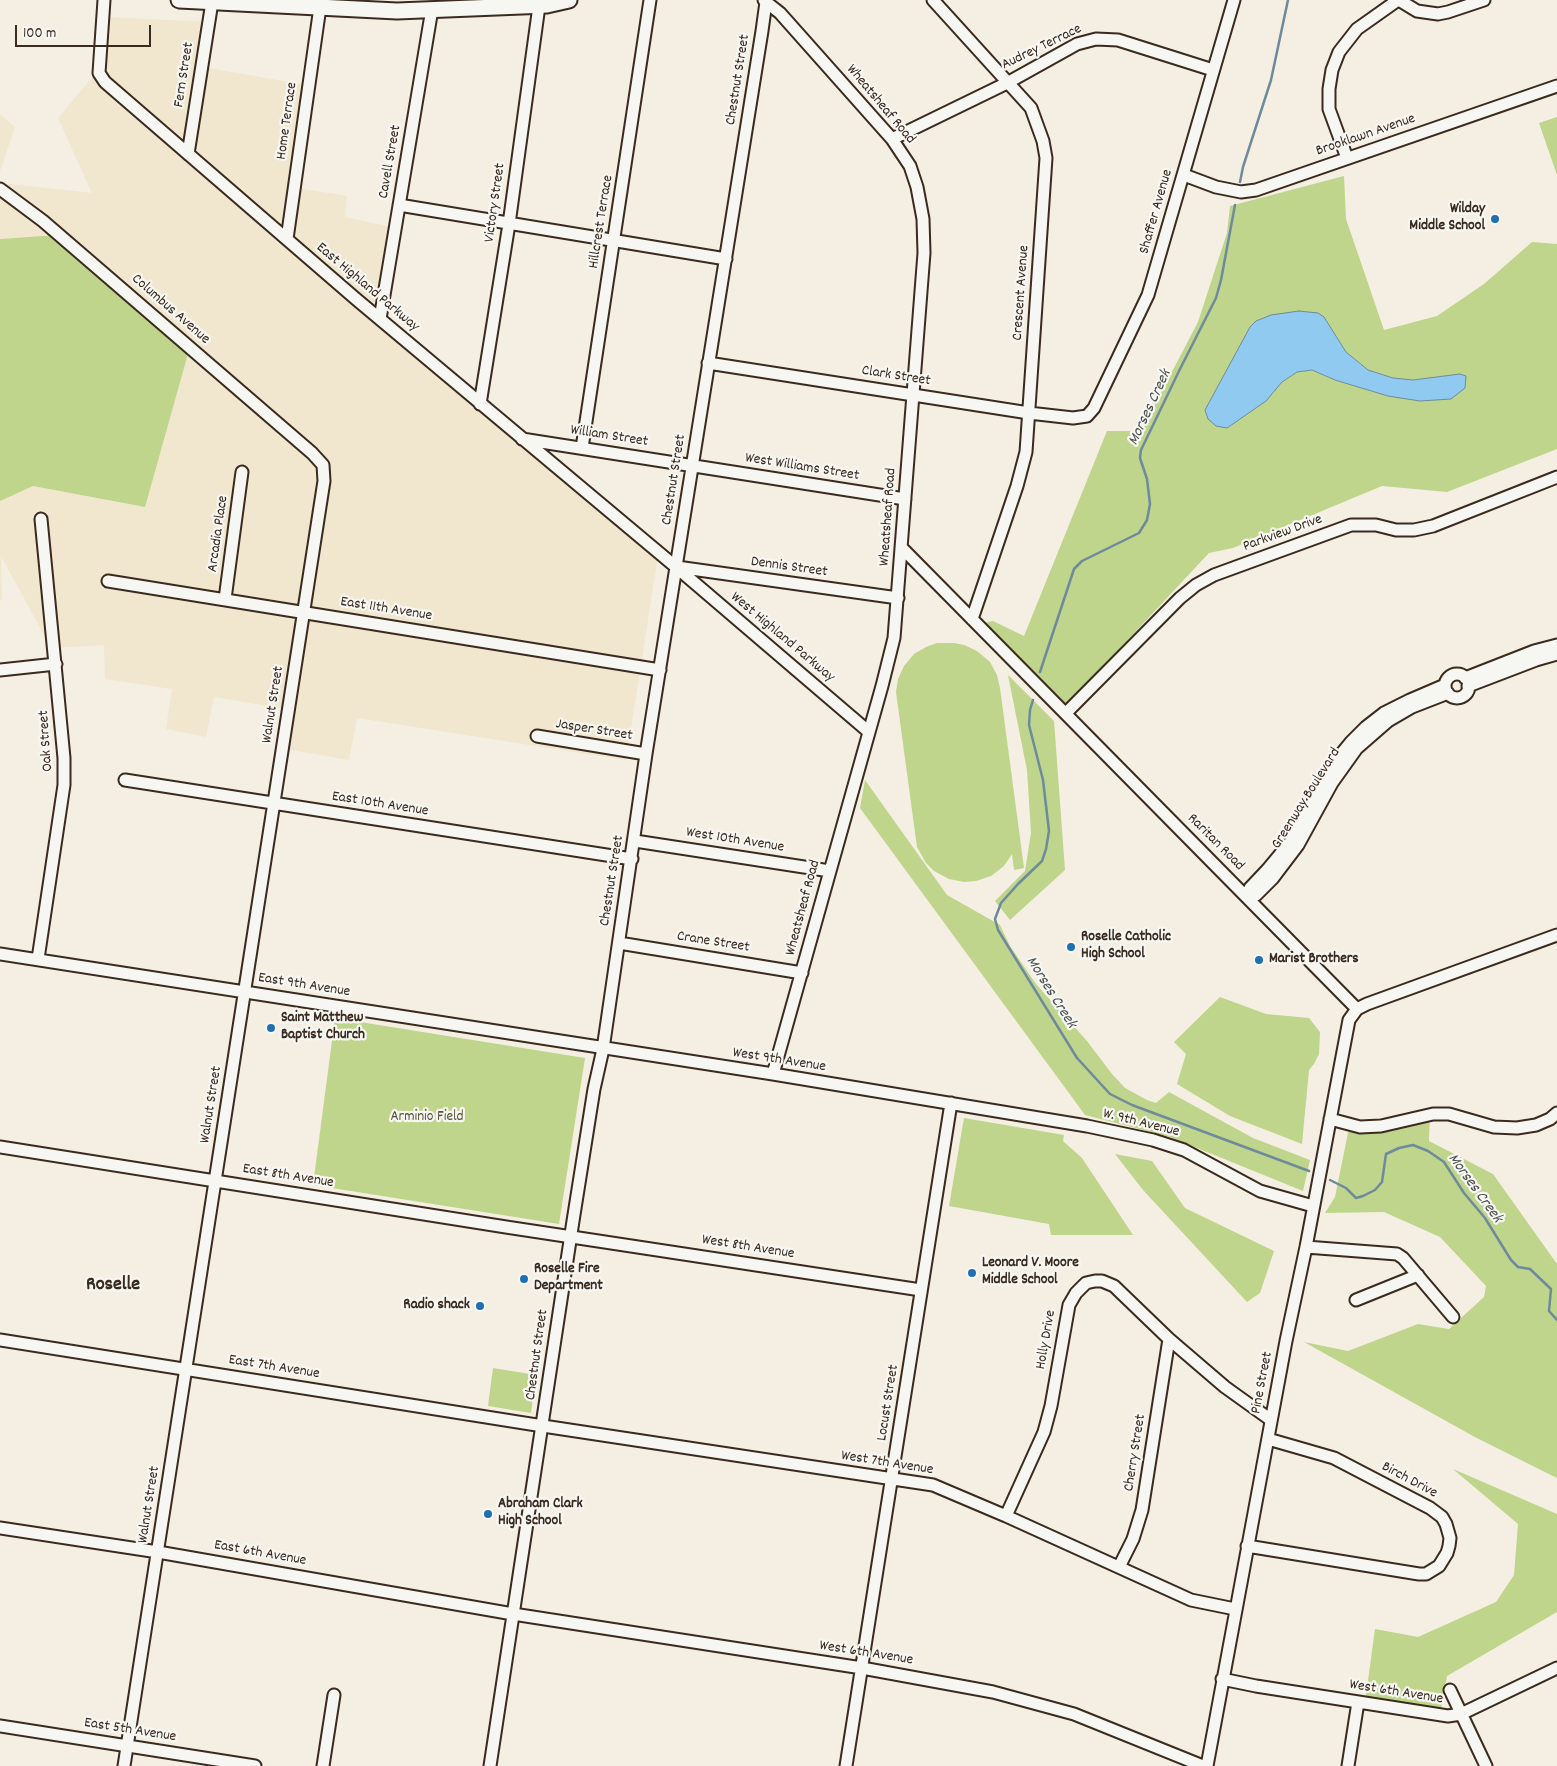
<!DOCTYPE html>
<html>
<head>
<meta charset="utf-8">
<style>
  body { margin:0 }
  #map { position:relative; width:1557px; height:1766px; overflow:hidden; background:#f4efe2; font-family:Dekko,sans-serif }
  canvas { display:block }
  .scale { position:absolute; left:15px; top:25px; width:136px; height:22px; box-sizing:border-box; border:2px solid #3b2a1e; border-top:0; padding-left:6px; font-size:15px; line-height:18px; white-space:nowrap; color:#3b2a1e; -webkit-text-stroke:4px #f6f6f2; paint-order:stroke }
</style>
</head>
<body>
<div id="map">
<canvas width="1557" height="1766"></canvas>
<div class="scale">100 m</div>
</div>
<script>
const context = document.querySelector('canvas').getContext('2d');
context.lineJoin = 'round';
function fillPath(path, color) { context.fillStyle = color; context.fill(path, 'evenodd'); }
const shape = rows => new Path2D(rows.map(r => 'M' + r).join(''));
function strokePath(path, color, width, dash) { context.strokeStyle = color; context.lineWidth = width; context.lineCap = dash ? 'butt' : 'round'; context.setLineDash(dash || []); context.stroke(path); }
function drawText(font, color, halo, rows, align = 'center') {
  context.font = font + ' Dekko,sans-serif'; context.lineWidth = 4.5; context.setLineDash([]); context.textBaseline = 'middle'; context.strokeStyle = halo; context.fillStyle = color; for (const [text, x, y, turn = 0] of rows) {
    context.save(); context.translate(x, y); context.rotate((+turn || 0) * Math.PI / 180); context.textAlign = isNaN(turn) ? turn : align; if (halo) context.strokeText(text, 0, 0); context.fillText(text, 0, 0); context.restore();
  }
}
fillPath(shape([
  [104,17,211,22,203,67,306,85,291,187,347,196,345,217,391,227,377,316,658,556,626,760,357,718,349,760,281,748,287,709,214,697,206,737,166,729,172,689,105,679,104,645,51,648,1,556,2,600,0,601,0,501,33,486,145,507,57,235,0,239,0,183,92,193,58,118,96,73],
  [0,114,15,127,0,171]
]), '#f1e6ce');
fillPath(shape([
  [1557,117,1557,175,1539,123],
  [1344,176,1346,219,1384,330,1437,316,1484,284,1532,242,1557,244,1557,449,1447,492,1382,486,1233,548,1209,553,1066,706,984,623,993,621,1024,636,1107,431,1141,431,1198,322,1227,233,1230,206],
  [1324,317,1346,352,1368,370,1393,378,1413,380,1460,374,1388,396,1335,380,1312,370,1297,372,1282,382],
  [57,235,189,350,145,507,33,486,0,501,0,239],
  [937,643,954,643,964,645,977,651,990,662,997,675,1000,688,1024,868,1014,870,1012,854,1004,866,991,876,976,881,964,882,949,879,934,871,926,863,917,847,896,692,898,679,904,666,914,654,926,647],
  [1008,675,1054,721,1065,870,1010,920,995,901,1025,871,1031,833,1027,770],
  [865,780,947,895,1000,925,1010,946,1036,984,1087,1041,1112,1074,1125,1088,1147,1100,1156,1103,1169,1092,1253,1138,1310,1160,1303,1191,1170,1137,1085,1115,860,808],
  [1220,997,1266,1014,1309,1018,1320,1032,1319,1054,1314,1064,1309,1070,1302,1144,1230,1116,1177,1084,1186,1054,1174,1042],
  [335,1018,585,1058,559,1224,313,1185],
  [1430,1112,1429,1141,1493,1174,1557,1264,1557,1478,1473,1436,1304,1342,1348,1351,1418,1324,1449,1329,1484,1297,1486,1286,1440,1237,1384,1212,1325,1213,1335,1197,1350,1123,1370,1127],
  [964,1118,1064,1135,1063,1141,1082,1158,1133,1235,1051,1235,1049,1224,949,1206],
  [1115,1154,1152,1161,1185,1208,1274,1251,1260,1293,1247,1302,1143,1190],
  [493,1368,536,1375,531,1413,488,1406],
  [1453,1469,1557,1514,1557,1612,1447,1676,1441,1710,1365,1703,1375,1629,1418,1637,1496,1602,1514,1575,1518,1524]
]), '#bed58b');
const water = shape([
  [1299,311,1318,313,1324,317,1346,352,1368,370,1393,378,1413,380,1460,374,1466,376,1465,388,1451,399,1420,401,1388,396,1335,380,1312,370,1297,372,1282,382,1266,401,1227,428,1216,426,1208,419,1205,410,1250,327,1256,321,1271,315,1299,311]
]);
fillPath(water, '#91caf0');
strokePath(water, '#6f8a9c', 1);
strokePath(shape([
  [1240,182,1243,167,1271,80,1288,0],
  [1040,672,1074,569,1082,561,1139,533,1147,520,1150,504,1147,479,1140,458,1141,450,1179,371,1216,298,1221,280,1235,205],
  [1033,700,1030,710,1029,725,1043,780,1049,831,1046,849,1042,861,1018,884,1001,903,995,919,998,930,1077,1058,1110,1094,1132,1105,1309,1171],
  [1330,1180,1346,1188,1356,1198,1363,1196,1375,1190,1382,1182,1386,1154,1399,1148,1413,1145,1428,1151,1444,1162,1464,1193,1485,1218,1511,1260,1518,1267,1530,1269,1551,1289,1549,1311,1557,1320]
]), '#6f8a9c', 2.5);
const minor = shape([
  [104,0,99,73,105,82,356,299,676,567,869,732],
  [766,0,766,2,780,13,892,139,910,166,917,187,923,219,924,253,894,638,882,686,773,1074],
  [933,0,1031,108,1043,141,1046,158,1026,452,1017,486,972,619],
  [1399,0,1417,11,1438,14,1448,12,1484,0],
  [892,139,1007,83,1077,44,1096,39,1118,40,1213,70],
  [188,154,212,2],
  [1347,158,1329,109,1329,89,1332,70,1339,52,1357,29,1398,0],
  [1184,175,1216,187,1241,192,1256,190,1557,86],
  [0,189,43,221,312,453,323,465,324,481,124,1766],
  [399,205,726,259],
  [287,239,320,7],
  [380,319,432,9],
  [708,363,1029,413,1073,418,1087,416,1094,408,1148,295,1234,0],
  [480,404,509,224,539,6],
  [522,439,905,499],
  [582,448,650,0],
  [902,548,1357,1009],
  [677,567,898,598],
  [108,581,660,670],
  [225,599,242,472],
  [0,670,56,664],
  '1445 686a12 12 0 1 1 24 0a12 12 0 1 1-24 0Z',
  [1465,678,1534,651,1557,645],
  [1445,685,1410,700,1384,713,1366,727,1351,742,1337,759,1323,780,1307,814,1292,840,1267,870,1250,888,1247,897,1256,895,1273,878,1298,845,1332,783,1357,748,1388,721,1412,707,1448,693],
  [1468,686,1536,660,1557,654],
  [1066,713,1180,598,1196,585,1214,575,1351,525,1376,525,1396,530,1414,530,1433,526,1557,477],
  [537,736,646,754],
  [125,780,632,859],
  [635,841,830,871],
  [619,943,802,973],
  [0,954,773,1074,1087,1126,1153,1140,1184,1150,1260,1191,1313,1206],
  [38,959,64,785,64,758,41,519],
  [1330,1119,1360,1127,1381,1126,1433,1114,1449,1114,1494,1127,1517,1128,1536,1125,1550,1119,1557,1113],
  [0,1147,506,1227,921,1290],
  [1306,1247,1397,1254,1403,1258,1453,1317],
  [1356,1300,1418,1275],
  [0,1340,543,1426,933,1485,1006,1516,1191,1600,1235,1609],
  [1006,1516,1044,1432,1051,1406,1069,1305,1076,1293,1086,1283,1095,1281,1102,1281,1114,1286,1169,1339,1225,1387,1271,1420],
  [0,1528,158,1552,513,1614,862,1668,993,1692,1074,1714,1203,1766],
  [1247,1546,1419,1574,1426,1574,1439,1566,1447,1553,1449,1546,1450,1538,1446,1524,1442,1517,1430,1508,1334,1458,1268,1439],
  [1119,1567,1133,1539,1142,1510,1169,1339],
  [1222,1679,1256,1686,1448,1716,1461,1714,1557,1668],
  [1450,1690,1486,1766],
  [0,1726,255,1766],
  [323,1766,334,1695],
  [490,1766,573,1221,594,1089,603,1049,646,754,762,31,766,2,764,0],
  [846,1766,951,1103],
  [1207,1766,1286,1341,1306,1247,1349,1020,1357,1009,1367,1004,1557,935],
  [1348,1766,1358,1702]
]);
const major = shape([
  [179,0,397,11,547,5,569,0]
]);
strokePath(minor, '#3b2a1e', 15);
strokePath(major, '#3b2a1e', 19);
strokePath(minor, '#f6f6f2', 11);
strokePath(major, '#f6f6f2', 15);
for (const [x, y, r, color] of [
  [1495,219,5,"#1f6fb2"],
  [1071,947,5,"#1f6fb2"],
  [1259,960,5,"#1f6fb2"],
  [271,1028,5,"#1f6fb2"],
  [972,1273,5,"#1f6fb2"],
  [524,1279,5,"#1f6fb2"],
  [480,1306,5,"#1f6fb2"],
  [488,1514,5,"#1f6fb2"]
]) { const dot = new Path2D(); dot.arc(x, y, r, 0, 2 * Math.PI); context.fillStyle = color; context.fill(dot); strokePath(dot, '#f6f6f2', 2); }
drawText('15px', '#3b2a1e', '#f6f6f2', [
  ["Audrey Terrace",1042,48,-26],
  ["Fern Street",185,75,-81],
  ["Chestnut Street",739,80,-81],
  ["Wheatsheaf Road",880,105,50],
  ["Home Terrace",288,121,-82],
  ["Brooklawn Avenue",1366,136,-19],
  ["Cavell Street",391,162,-80],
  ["Victory Street",496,203,-82],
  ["Shaffer Avenue",1157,212,-74],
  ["Hillcrest Terrace",602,222,-81],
  ["East Highland Parkway",367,288,40],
  ["Crescent Avenue",1022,293,-86],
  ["Columbus Avenue",170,310,41],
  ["Clark Street",896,377,9],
  ["William Street",609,437,9],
  ["West Williams Street",802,468,9],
  ["Chestnut Street",675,480,-81],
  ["Wheatsheaf Road",889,517,-86],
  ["Arcadia Place",219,534,-82],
  ["Parkview Drive",1283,534,-20],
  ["Dennis Street",789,568,8],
  ["East 11th Avenue",386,610,9],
  ["West Highland Parkway",782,638,40],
  ["Walnut Street",274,705,-81],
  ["Jasper Street",594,731,9],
  ["Oak Street",47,741,-94],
  ["Greenway Boulevard",1307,799,-58],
  ["East 10th Avenue",380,805,9],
  ["West 10th Avenue",735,841,9],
  ["Raritan Road",1215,843,45],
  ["Chestnut Street",613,881,-81],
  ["Wheatsheaf Road",804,908,-75],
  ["Crane Street",713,943,9],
  ["East 9th Avenue",304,986,9],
  ["West 9th Avenue",779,1061,9],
  ["Walnut Street",212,1105,-81],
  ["W. 9th Avenue",1141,1124,14],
  ["East 8th Avenue",288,1177,9],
  ["West 8th Avenue",748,1248,9],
  ["Holly Drive",1047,1340,-80],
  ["Chestnut Street",538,1355,-82],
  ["East 7th Avenue",274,1368,9],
  ["Pine Street",1263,1383,-79],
  ["Locust Street",889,1403,-81],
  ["Cherry Street",1136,1453,-81],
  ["West 7th Avenue",887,1464,9],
  ["Birch Drive",1409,1481,28],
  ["Walnut Street",150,1505,-81],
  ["East 6th Avenue",260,1554,10],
  ["West 6th Avenue",866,1654,9],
  ["West 6th Avenue",1396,1693,9],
  ["East 5th Avenue",130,1731,9]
]);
drawText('bold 15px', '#3b2a1e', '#f6f6f2', [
  ["Wilday",1485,210,"right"],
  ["Middle School",1485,227,"right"],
  ["Roselle Catholic",1081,938],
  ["High School",1081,955],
  ["Marist Brothers",1269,960],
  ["Saint Matthew",281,1019],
  ["Baptist Church",281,1036],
  ["Leonard V. Moore",982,1264],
  ["Middle School",982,1281],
  ["Roselle Fire",534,1270],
  ["Department",534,1287],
  ["Radio shack",470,1306,"right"],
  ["Abraham Clark",498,1505],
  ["High School",498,1522]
], 'left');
drawText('15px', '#5c5539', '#f6f6f2', [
  ["Arminio Field",427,1118]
]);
drawText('italic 16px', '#505252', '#f6f6f2', [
  ["Morses Creek",1151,408,-65],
  ["Morses Creek",1050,993,58],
  ["Morses Creek",1474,1189,54]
]);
drawText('bold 20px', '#3b2a1e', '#f6f6f2', [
  ["Roselle",113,1286]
]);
</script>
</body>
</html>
